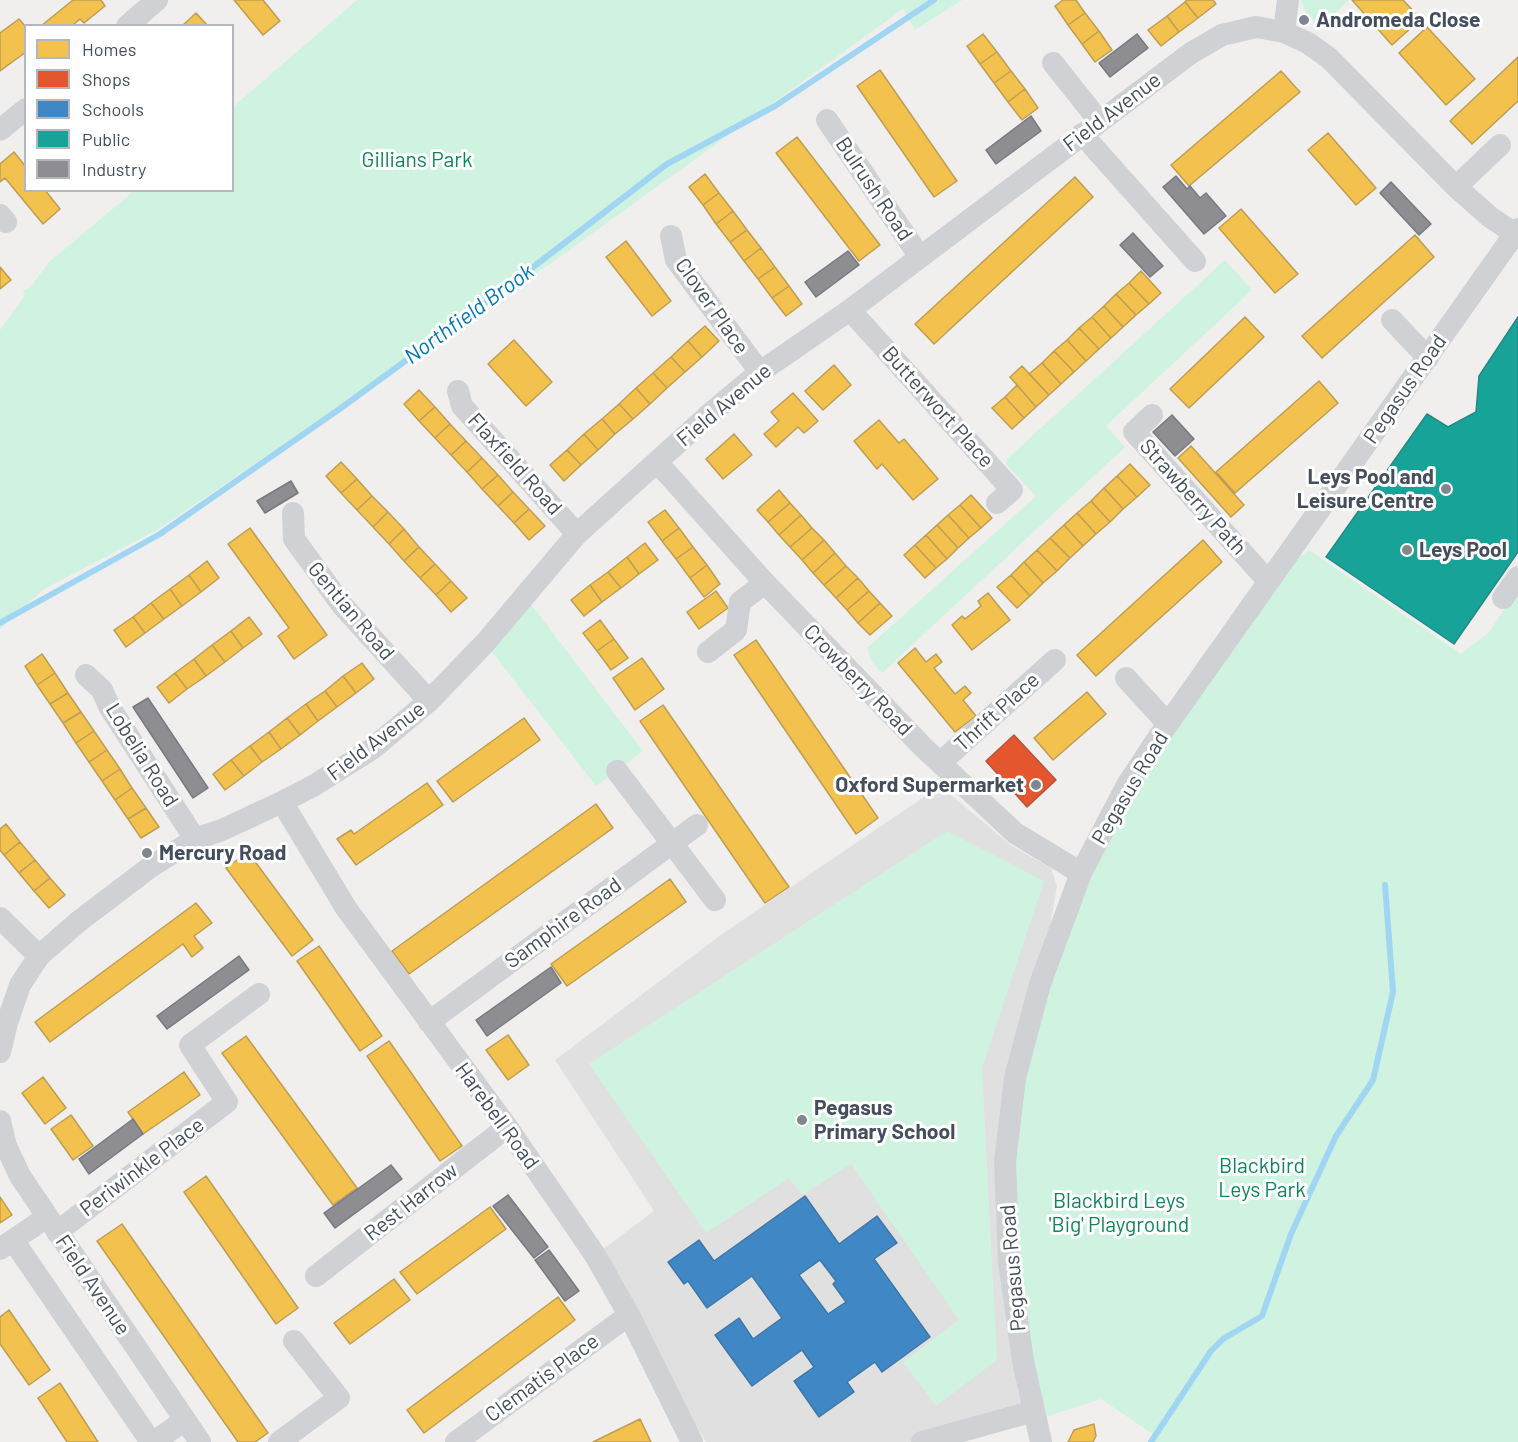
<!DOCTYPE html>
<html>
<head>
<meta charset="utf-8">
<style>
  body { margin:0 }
  #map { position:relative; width:1518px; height:1442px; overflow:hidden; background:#f0efee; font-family:Barlow,sans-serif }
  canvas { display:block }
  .legend { position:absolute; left:24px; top:24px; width:210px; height:168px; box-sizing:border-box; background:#fff; border:2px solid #b4b8be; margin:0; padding:8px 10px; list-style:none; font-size:18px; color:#444e5d }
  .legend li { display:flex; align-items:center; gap:12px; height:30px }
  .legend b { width:30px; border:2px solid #b4b8be }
</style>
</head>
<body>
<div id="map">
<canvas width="1518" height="1442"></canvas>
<ul class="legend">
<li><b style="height:16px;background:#f2c14e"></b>Homes</li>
<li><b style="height:16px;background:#e4572e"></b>Shops</li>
<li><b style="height:16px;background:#3f88c5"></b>Schools</li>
<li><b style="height:16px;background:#17a398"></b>Public</li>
<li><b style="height:16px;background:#8d8d92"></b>Industry</li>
</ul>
</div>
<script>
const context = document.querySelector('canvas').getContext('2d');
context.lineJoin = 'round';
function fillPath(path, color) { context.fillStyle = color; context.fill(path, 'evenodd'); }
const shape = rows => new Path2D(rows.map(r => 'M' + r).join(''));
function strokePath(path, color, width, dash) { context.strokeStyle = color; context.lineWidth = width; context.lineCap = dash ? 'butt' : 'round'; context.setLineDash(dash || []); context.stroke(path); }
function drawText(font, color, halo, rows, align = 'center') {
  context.font = font + ' Barlow,sans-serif'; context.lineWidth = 6; context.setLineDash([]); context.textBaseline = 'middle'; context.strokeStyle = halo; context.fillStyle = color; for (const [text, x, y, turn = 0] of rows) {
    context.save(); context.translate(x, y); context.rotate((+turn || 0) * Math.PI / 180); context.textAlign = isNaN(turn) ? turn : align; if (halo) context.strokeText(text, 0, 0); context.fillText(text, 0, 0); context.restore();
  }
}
fillPath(shape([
  [940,786,1012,846,1051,868,1057,886,1040,984,1034,1411,922,1442,706,1442,595,1255,654,1211,555,1060,722,934]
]), '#e1e0e1');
fillPath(shape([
  [357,0,962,0,915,30,903,9,550,264,157,530,44,589,0,629,0,330,25,295,23,290,30,288,49,262,134,191,232,190,233,107],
  [1301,0,1349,0,1321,27,1306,13],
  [1225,260,1252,290,1106,426,1125,447,882,673,872,662,867,648,1036,496,1006,464,1007,459],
  [1309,550,1461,654,1489,632,1518,589,1518,1442,1152,1442,1150,1441,1154,1435,1101,1399,1036,1420,1009,1262,1015,1078,1081,873,1268,581],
  [524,595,643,751,596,786,485,643],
  [947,831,1044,881,982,1068,997,1360,936,1406,903,1362,959,1320,851,1164,802,1195,789,1178,706,1233,589,1064]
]), '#d0f2e1');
const homes = shape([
  [73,0,101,0,105,6,84,23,80,19,72,26,41,26,73,0],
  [234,0,263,0,280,21,263,35,234,0],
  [1063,0,1076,0,1085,13,1068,25,1055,6,1063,0],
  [1187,0,1213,0,1216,4,1198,18,1185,2,1187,0],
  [1352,0,1403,0,1421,19,1392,45,1352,0],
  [1185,2,1198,18,1179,32,1167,16,1185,2],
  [196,13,208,26,182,26,196,13],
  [1085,13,1099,31,1082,44,1068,25,1085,13],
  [1167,16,1179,32,1161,46,1148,30,1167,16],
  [19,19,26,27,26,52,0,71,0,33,19,19],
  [1427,27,1475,79,1446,105,1399,53,1427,27],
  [1099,31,1112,50,1095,62,1082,44,1099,31],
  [983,34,997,52,980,64,967,46,983,34],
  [997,52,1011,71,994,83,980,64,997,52],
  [1518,57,1518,101,1472,144,1450,121,1518,57],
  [880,70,957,181,934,197,857,86,880,70],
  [1011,71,1025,89,1008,102,994,83,1011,71],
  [1281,71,1300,92,1189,186,1171,165,1281,71],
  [1025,89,1038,108,1022,120,1008,102,1025,89],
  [1328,133,1376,188,1356,205,1308,150,1328,133],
  [797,137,880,245,859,261,776,153,797,137],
  [14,152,26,167,26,190,45,190,60,209,43,224,5,178,0,182,0,164,14,152],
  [705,174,719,193,703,205,689,187,705,174],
  [1075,177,1093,197,934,344,915,324,1075,177],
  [719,193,733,211,716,224,703,205,719,193],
  [1241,209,1298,274,1275,293,1219,228,1241,209],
  [733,211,747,230,730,242,716,224,733,211],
  [747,230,761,248,744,261,730,242,747,230],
  [1415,235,1434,257,1322,358,1302,336,1415,235],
  [626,241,671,301,652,316,606,257,626,241],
  [761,248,775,267,758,279,744,261,761,248],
  [0,267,11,280,0,289,0,267],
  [775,267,789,286,772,298,758,279,775,267],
  [1141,271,1161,293,1149,304,1129,283,1141,271],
  [1129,283,1149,304,1136,315,1116,294,1129,283],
  [789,286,802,304,786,316,772,298,789,286],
  [1116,294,1136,315,1123,327,1104,306,1116,294],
  [1104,306,1123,327,1111,338,1092,317,1104,306],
  [1092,317,1111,338,1099,349,1079,328,1092,317],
  [1245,317,1264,337,1189,408,1170,389,1245,317],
  [705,326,719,341,702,357,688,341,705,326],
  [1079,328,1099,349,1086,361,1067,340,1079,328],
  [514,340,552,382,526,406,488,364,514,340],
  [1067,340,1086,361,1074,372,1054,351,1067,340],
  [688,341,702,357,685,372,671,357,688,341],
  [1054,351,1074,372,1061,384,1042,363,1054,351],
  [671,357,685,372,667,388,653,373,671,357],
  [1042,363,1061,384,1049,395,1029,374,1042,363],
  [834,365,851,385,823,410,805,391,834,365],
  [1022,366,1049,395,1036,407,1010,377,1022,366],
  [653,373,667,388,650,404,636,388,653,373],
  [1319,381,1338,403,1235,493,1216,472,1319,381],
  [1017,385,1036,407,1024,418,1005,397,1017,385],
  [636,388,650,404,633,419,619,404,636,388],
  [419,390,435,407,419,421,404,404,419,390],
  [793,393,818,421,804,433,798,427,776,447,764,434,779,421,771,412,793,393],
  [1005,397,1024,418,1012,429,992,408,1005,397],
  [619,404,633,419,615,434,602,419,619,404],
  [435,407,450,424,435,438,419,421,435,407],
  [602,419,615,434,598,450,584,434,602,419],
  [879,420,899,443,904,439,938,479,913,500,882,464,877,469,854,441,879,420],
  [450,424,466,441,451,455,435,438,450,424],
  [584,434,598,450,581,465,567,450,584,434],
  [734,434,752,455,723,479,706,459,734,434],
  [466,441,482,458,467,472,451,455,466,441],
  [1191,446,1244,505,1231,517,1178,458,1191,446],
  [567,450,581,465,564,481,550,465,567,450],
  [482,458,498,475,482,489,467,472,482,458],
  [341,462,357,479,341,493,326,476,341,462],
  [1130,464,1150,485,1137,497,1117,476,1130,464],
  [498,475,513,492,498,506,482,489,498,475],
  [1117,476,1137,497,1123,509,1104,488,1117,476],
  [357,479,372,496,357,510,341,493,357,479],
  [1104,488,1123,509,1110,522,1091,501,1104,488],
  [779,490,790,503,768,522,757,510,779,490],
  [513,492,529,509,514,523,498,506,513,492],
  [971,495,992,518,981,528,960,505,971,495],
  [372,496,388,512,373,527,357,510,372,496],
  [1091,501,1110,522,1096,534,1077,513,1091,501],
  [790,503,801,515,779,535,768,522,790,503],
  [960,505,981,528,969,538,948,515,960,505],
  [529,509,545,526,529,540,514,523,529,509],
  [665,510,679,528,662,541,648,522,665,510],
  [388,512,404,529,389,544,373,527,388,512],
  [1077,513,1096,534,1083,546,1064,525,1077,513],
  [801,515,812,528,790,547,779,535,801,515],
  [948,515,969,538,958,548,937,525,948,515],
  [937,525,958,548,947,559,926,535,937,525],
  [1064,525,1083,546,1070,558,1050,538,1064,525],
  [250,528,327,635,294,659,278,636,289,628,228,544,250,528],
  [679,528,693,547,676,559,662,541,679,528],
  [812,528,824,540,802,560,790,547,812,528],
  [404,529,419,547,404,561,389,544,404,529],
  [926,535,947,559,936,568,915,545,926,535],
  [1050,538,1070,558,1057,571,1037,550,1050,538],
  [824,540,835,553,813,573,802,560,824,540],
  [1203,540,1222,562,1096,676,1077,655,1203,540],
  [645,543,658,560,639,574,627,557,645,543],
  [915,545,936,568,925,578,904,555,915,545],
  [419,547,435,564,420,578,404,561,419,547],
  [693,547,707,565,690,578,676,559,693,547],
  [1037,550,1057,571,1043,583,1024,562,1037,550],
  [835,553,846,566,824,585,813,573,835,553],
  [627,557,639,574,621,588,608,572,627,557],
  [207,561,219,578,201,592,189,575,207,561],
  [1024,562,1043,583,1030,596,1011,575,1024,562],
  [435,564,451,581,436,595,420,578,435,564],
  [707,565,720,584,704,597,690,578,707,565],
  [846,566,858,578,836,598,824,585,846,566],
  [608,572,621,588,602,602,590,585,608,572],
  [189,575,201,592,182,606,170,589,189,575],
  [1011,575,1030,596,1017,608,997,587,1011,575],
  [858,578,869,591,847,610,836,598,858,578],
  [451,581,467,598,451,612,436,595,451,581],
  [590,585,602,602,584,616,571,600,590,585],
  [170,589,182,606,164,619,151,603,170,589],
  [716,591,728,608,699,629,687,612,716,591],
  [869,591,880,603,858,623,847,610,869,591],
  [988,593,1010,620,972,650,952,625,962,616,965,619,981,606,978,601,988,593],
  [151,603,164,619,145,633,133,617,151,603],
  [880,603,892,616,870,635,858,623,880,603],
  [133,617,145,633,126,647,114,630,133,617],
  [249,617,262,634,243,648,231,631,249,617],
  [600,620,614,639,597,651,583,633,600,620],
  [231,631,243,648,225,662,212,645,231,631],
  [614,639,628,658,611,670,597,651,614,639],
  [756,640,878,818,856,834,734,655,756,640],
  [212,645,225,662,206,676,194,659,212,645],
  [915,648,926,662,936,654,942,662,934,668,955,694,965,686,971,693,963,700,976,716,955,732,898,663,915,648],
  [42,654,55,673,37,685,25,666,42,654],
  [642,658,664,689,635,710,613,678,642,658],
  [194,659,206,676,187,689,175,673,194,659],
  [362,663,374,679,356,693,343,676,362,663],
  [55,673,68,693,50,704,37,685,55,673],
  [175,673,187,689,169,703,157,687,175,673],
  [343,676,356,693,337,707,325,691,343,676],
  [325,691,337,707,318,721,306,704,325,691],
  [1087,692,1106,714,1053,760,1034,738,1087,692],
  [68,693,81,712,63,723,50,704,68,693],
  [306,704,318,721,300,735,287,718,306,704],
  [663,705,789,887,765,903,640,721,663,705],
  [81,712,94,731,76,743,63,723,81,712],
  [287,718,300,735,281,749,269,732,287,718],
  [524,718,540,740,453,802,437,781,524,718],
  [94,731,107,750,89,762,76,743,94,731],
  [269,732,281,749,262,762,250,746,269,732],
  [250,746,262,762,244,776,231,760,250,746],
  [107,750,120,769,102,781,89,762,107,750],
  [231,760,244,776,225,790,213,774,231,760],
  [120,769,132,788,115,800,102,781,120,769],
  [427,783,443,805,356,865,337,839,351,830,354,834,427,783],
  [132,788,146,808,128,819,115,800,132,788],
  [596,804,613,828,409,974,392,951,596,804],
  [146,808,159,827,141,838,128,819,146,808],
  [6,824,20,842,4,855,0,850,0,829,6,824],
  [20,842,35,860,19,873,4,855,20,842],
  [248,852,313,940,292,956,226,868,248,852],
  [35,860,50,878,34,891,19,873,35,860],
  [50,878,65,895,49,908,34,891,50,878],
  [670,879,686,902,567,986,551,964,670,879],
  [196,903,212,923,194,936,203,948,192,957,183,944,50,1042,35,1022,196,903],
  [319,946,382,1036,360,1051,297,961,319,946],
  [508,1035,529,1065,508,1080,486,1050,508,1035],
  [246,1036,357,1188,333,1205,222,1053,246,1036],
  [389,1041,462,1146,440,1161,367,1056,389,1041],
  [184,1072,200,1095,143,1134,128,1112,184,1072],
  [43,1077,66,1108,45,1124,22,1093,43,1077],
  [71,1115,93,1146,73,1160,51,1129,71,1115],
  [206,1176,298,1308,276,1324,184,1192,206,1176],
  [0,1197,12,1215,0,1223,0,1197],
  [490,1207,506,1229,417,1294,400,1272,490,1207],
  [122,1224,268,1433,255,1442,238,1442,97,1241,122,1224],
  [394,1279,410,1300,350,1344,334,1323,394,1279],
  [558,1297,575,1320,424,1433,407,1410,558,1297],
  [9,1310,50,1370,29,1385,0,1344,0,1317,9,1310],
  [60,1383,98,1442,67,1442,38,1398,60,1383],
  [640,1419,651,1442,593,1442,640,1419],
  [1094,1424,1096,1436,1093,1442,1068,1442,1074,1430,1094,1424]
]);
fillPath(homes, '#f2c14e');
strokePath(homes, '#be9e52', 1.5);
const shops = shape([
  [1014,735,1056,780,1027,807,986,761,1014,735]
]);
fillPath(shops, '#e4572e');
strokePath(shops, '#b4543c', 1.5);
const schools = shape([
  [805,1196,839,1244,877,1216,897,1243,874,1259,930,1337,882,1372,875,1362,847,1382,854,1392,819,1417,794,1381,814,1367,802,1350,752,1386,715,1335,739,1318,753,1339,782,1318,752,1276,707,1308,688,1281,684,1284,668,1262,699,1240,714,1261,805,1196],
  [820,1260,836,1281,833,1284,846,1302,828,1314,799,1275,820,1260]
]);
fillPath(schools, '#3f88c5');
strokePath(schools, '#4077a6', 1.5);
const public = shape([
  [1518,317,1518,552,1454,644,1326,557,1427,414,1448,427,1476,412,1479,376,1518,317]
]);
fillPath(public, '#17a398');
strokePath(public, '#248a86', 1.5);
const industry = shape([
  [1137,34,1148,48,1110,77,1099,63,1137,34],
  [1031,116,1041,131,996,164,986,150,1031,116],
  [1176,176,1187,189,1190,186,1200,198,1206,193,1226,216,1204,234,1163,187,1176,176],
  [1391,182,1431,224,1419,235,1380,193,1391,182],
  [1133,233,1163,266,1150,277,1120,245,1133,233],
  [848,251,859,265,816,297,805,282,848,251],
  [1172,415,1194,439,1175,456,1153,432,1172,415],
  [291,481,298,493,265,513,257,501,291,481],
  [148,698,208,788,193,798,133,707,148,698],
  [239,956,249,970,167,1029,157,1016,239,956],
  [551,967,561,983,487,1036,476,1020,551,967],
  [133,1119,143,1134,89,1174,79,1159,133,1119],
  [391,1165,402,1179,335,1228,324,1213,391,1165],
  [508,1195,548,1247,534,1258,493,1206,508,1195],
  [549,1250,579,1291,565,1301,535,1260,549,1250]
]);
fillPath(industry, '#8d8d92');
strokePath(industry, '#777a82', 1.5);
strokePath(shape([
  [0,623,160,534,341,408,519,278,667,164,775,106,934,0],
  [1151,1442,1211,1351,1223,1339,1262,1316,1291,1234,1336,1136,1373,1080,1393,992,1385,885]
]), '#a1d6f3', 6);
strokePath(shape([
  [127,26,157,0],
  [1284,32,1288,0],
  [1053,63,1099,121],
  [827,120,920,257],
  [0,130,26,109],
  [1082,134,1195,261],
  [1456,187,1500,145],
  [0,215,6,222],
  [671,236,676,260,760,372],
  [850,310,1012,490,997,503],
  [1392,320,1428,358],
  [458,391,462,406,577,534],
  [1152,415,1134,432,1268,581],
  [657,462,765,583,923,747,1015,833,1081,873],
  [293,513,294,539,342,605,429,701],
  [1503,598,1518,577],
  [708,652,736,630,740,602,765,583],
  [86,675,102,690,110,708,195,839],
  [1126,678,1168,724],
  [940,763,1055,660],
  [617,771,715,900],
  [282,802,346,908,507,1127,595,1255,629,1315,692,1442],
  [0,918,39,956],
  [429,1022,697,825],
  [0,1052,7,1023,20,985,39,956,78,922,149,868,195,839,222,830,282,802,313,786,372,749,429,701,485,643,577,534,712,412,760,372,850,310,1191,53,1222,35,1256,27,1284,32,1308,43,1329,58,1456,187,1490,217,1515,234],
  [0,1121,6,1146,20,1176,200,1442],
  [57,1232,227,1102,190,1045,259,994],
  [13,1240,151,1442],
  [0,1249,47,1217],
  [316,1276,507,1127],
  [154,1442,185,1420],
  [279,1442,339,1398,294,1341],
  [456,1442,629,1315],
  [922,1442,1034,1411],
  [1041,1442,1023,1361,1009,1262,1005,1162,1015,1078,1040,984,1081,873,1127,785,1160,735,1518,229]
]), '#cfd1d4', 22);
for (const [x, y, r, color] of [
  [1304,20,6,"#808690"],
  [1446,489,6,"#808690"],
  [1407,550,6,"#808690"],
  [1036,785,6,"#808690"],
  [147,853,6,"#808690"],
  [802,1120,6,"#808690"]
]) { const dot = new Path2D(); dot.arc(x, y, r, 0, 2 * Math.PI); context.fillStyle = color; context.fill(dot); strokePath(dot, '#fff', 2); }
drawText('bold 21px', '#444e5d', '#fff', [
  ["Andromeda Close",1316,20],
  ["Leys Pool and",1434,477,"right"],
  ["Leisure Centre",1434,501,"right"],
  ["Leys Pool",1419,550],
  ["Oxford Supermarket",1024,785,"right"],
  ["Mercury Road",159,853],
  ["Pegasus",814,1108],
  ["Primary School",814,1132]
], 'left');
drawText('21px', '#444e5d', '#fff', [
  ["Field Avenue",1112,112,-37],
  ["Bulrush Road",874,189,56],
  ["Clover Place",712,306,55],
  ["Pegasus Road",1405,389,-55],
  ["Field Avenue",724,405,-40],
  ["Butterwort Place",938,407,48],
  ["Flaxfield Road",515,464,48],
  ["Strawberry Path",1193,497,48],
  ["Gentian Road",351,611,50],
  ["Crowberry Road",858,680,46],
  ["Thrift Place",997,712,-42],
  ["Field Avenue",376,741,-37],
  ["Lobelia Road",142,755,58],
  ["Pegasus Road",1130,788,-59],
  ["Samphire Road",563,923,-36],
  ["Harebell Road",497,1116,54],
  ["Periwinkle Place",142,1167,-37],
  ["Rest Harrow",411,1202,-38],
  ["Pegasus Road",1013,1268,-95],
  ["Field Avenue",93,1285,56],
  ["Clematis Place",542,1378,-36]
]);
drawText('21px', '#0d865a', '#fff', [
  ["Gillians Park",417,160],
  ["Blackbird",1262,1166],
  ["Leys Park",1262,1190],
  ["Blackbird Leys",1119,1201],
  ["'Big' Playground",1119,1225]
]);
drawText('italic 22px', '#0075b4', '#fff', [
  ["Northfield Brook",469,314,-36]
]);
</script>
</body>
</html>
